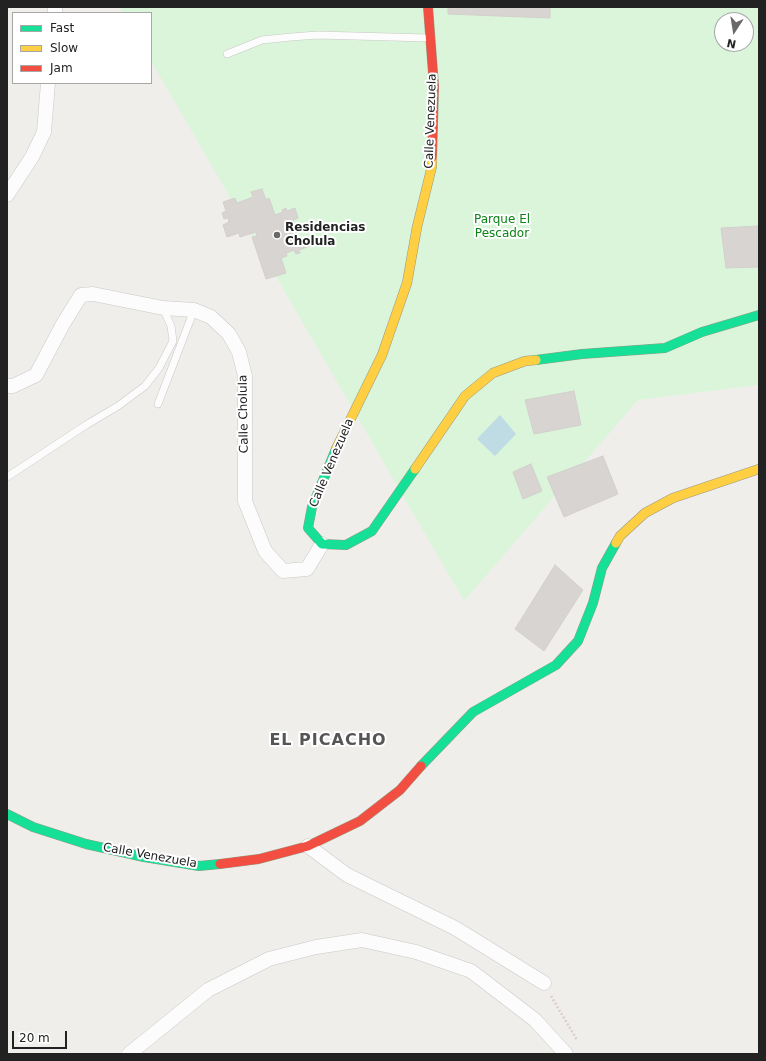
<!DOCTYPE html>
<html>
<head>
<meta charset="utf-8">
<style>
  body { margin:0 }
  #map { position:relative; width:766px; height:1061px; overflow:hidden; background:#f0eeeb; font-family:"DejaVu Sans",sans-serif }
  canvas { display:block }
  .frame { position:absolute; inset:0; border:8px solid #222; pointer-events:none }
  .legend { position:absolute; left:12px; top:12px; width:140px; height:72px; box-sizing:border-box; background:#fff; border:1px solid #a7a7a7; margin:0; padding:5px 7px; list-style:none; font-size:12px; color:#222 }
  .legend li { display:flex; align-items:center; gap:8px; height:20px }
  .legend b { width:20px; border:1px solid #a7a7a7 }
  .north { position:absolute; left:714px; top:12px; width:40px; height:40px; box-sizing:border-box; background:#fff; border:1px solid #a7a7a7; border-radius:50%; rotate:192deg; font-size:11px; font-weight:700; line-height:16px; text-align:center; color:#222 }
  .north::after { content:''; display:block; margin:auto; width:14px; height:18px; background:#6a6968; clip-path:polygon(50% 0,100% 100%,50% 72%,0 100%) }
  .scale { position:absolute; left:12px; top:1031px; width:55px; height:18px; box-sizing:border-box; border:2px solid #222; border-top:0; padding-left:5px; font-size:12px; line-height:14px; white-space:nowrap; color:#222; -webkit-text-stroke:3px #fff; paint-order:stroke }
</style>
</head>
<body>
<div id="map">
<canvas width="766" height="1061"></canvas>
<div class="frame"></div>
<ul class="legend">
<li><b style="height:5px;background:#16e098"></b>Fast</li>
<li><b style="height:5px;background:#ffcf43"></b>Slow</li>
<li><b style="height:5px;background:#f24e42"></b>Jam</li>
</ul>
<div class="north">N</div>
<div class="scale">20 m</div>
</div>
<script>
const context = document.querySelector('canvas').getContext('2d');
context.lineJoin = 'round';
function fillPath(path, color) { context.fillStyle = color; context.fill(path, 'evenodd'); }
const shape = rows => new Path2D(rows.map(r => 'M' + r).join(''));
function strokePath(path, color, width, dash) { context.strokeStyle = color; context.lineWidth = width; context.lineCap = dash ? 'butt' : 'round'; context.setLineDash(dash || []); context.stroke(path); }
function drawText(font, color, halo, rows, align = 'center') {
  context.font = font + ' "DejaVu Sans",sans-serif'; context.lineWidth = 4; context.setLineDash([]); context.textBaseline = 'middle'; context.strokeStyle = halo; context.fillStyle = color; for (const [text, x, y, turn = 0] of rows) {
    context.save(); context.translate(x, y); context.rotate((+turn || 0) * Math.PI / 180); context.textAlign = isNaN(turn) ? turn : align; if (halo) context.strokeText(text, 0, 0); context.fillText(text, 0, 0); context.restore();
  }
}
fillPath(shape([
  [119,7,759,7,759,385,638,400,464,601,151,61,151,13,123,13],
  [722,20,746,20,746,44,722,44]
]), '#daf5da');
fillPath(shape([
  [500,415,516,434,495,456,477,439]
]), '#bfdbe3');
const building = shape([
  [448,7,550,7,550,18,448,14,448,7],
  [262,189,266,200,269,198,275,215,283,212,282,210,286,208,287,211,295,208,298,218,293,220,300,240,307,238,310,246,299,250,300,253,296,254,294,250,286,253,287,256,281,258,286,273,266,279,252,237,257,236,256,232,240,237,239,233,227,237,223,225,229,222,228,218,224,219,222,213,226,211,223,202,235,198,237,203,253,197,251,192,262,189],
  [759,226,759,267,726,268,721,228,759,226],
  [574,391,581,425,534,434,525,400,574,391],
  [603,456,618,494,564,517,547,477,603,456],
  [531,464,542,491,523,499,513,472,531,464],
  [555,565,583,590,544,651,515,629,555,565]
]);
fillPath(building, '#d7d4d2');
strokePath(building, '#d3d0cc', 1);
const lane = shape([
  [227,54,262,40,291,37,318,35,428,38],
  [158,404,194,310],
  [7,477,86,425,118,406,145,386,159,368,173,341,171,326,163,308]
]);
const street = shape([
  [55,13,55,7],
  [7,195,32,157,44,132,48,83],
  [7,386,13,386,36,375,63,324,81,295,93,294,163,308,194,310,211,317,229,334,239,352,245,376,245,501,265,551,283,571,307,569,322,544],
  [308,846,347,875,455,928,544,983],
  [129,1054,208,990,269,959,316,947,362,940,416,952,471,971,535,1020,566,1054]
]);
const fast = shape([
  [536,360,582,354,665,348,702,332,759,315],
  [336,449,312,507,308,528,322,544,346,545,372,531,415,469],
  [421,766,473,712,556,665,578,641,593,603,602,568,616,543],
  [7,814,33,827,86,844,144,857,199,866,220,864]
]);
const slow = shape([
  [336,449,382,355,407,283,417,227,432,166,432,157],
  [415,469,465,396,493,373,525,361,536,360],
  [616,543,620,536,645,513,673,498,759,469]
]);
const jam = shape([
  [428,7,434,86,432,157],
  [220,864,259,859,308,846,360,821,400,790,421,766]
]);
strokePath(lane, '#c9c8c7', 8);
strokePath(street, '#c9c8c7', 15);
strokePath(fast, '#999a82', 10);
strokePath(slow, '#999a82', 10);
strokePath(jam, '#999a82', 10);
strokePath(shape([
  [551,996,577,1040]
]), '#dccecd', 2.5, [2, 2]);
strokePath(lane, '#fdfcfc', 7);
strokePath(street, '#fdfcfc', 14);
strokePath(fast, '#16e098', 9);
strokePath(slow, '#ffcf43', 9);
strokePath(jam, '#f24e42', 9);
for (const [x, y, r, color] of [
  [277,235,4,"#6a6968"]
]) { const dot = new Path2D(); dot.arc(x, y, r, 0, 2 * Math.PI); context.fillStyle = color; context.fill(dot); strokePath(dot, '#fff', 1.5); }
drawText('12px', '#222', '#fff', [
  ["Calle Venezuela",431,121,-88],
  ["Calle Cholula",244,414,-91],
  ["Calle Venezuela",332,463,-67],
  ["Calle Venezuela",150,856,10]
]);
drawText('12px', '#0c8416', '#fff', [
  ["Parque El",502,220],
  ["Pescador",502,234]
]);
drawText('bold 12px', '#222', '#fff', [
  ["Residencias",285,228],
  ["Cholula",285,242]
], 'left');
context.letterSpacing = '1px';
drawText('bold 16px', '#555', '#fff', [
  ["EL PICACHO",328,741]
]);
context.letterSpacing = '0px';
</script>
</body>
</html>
